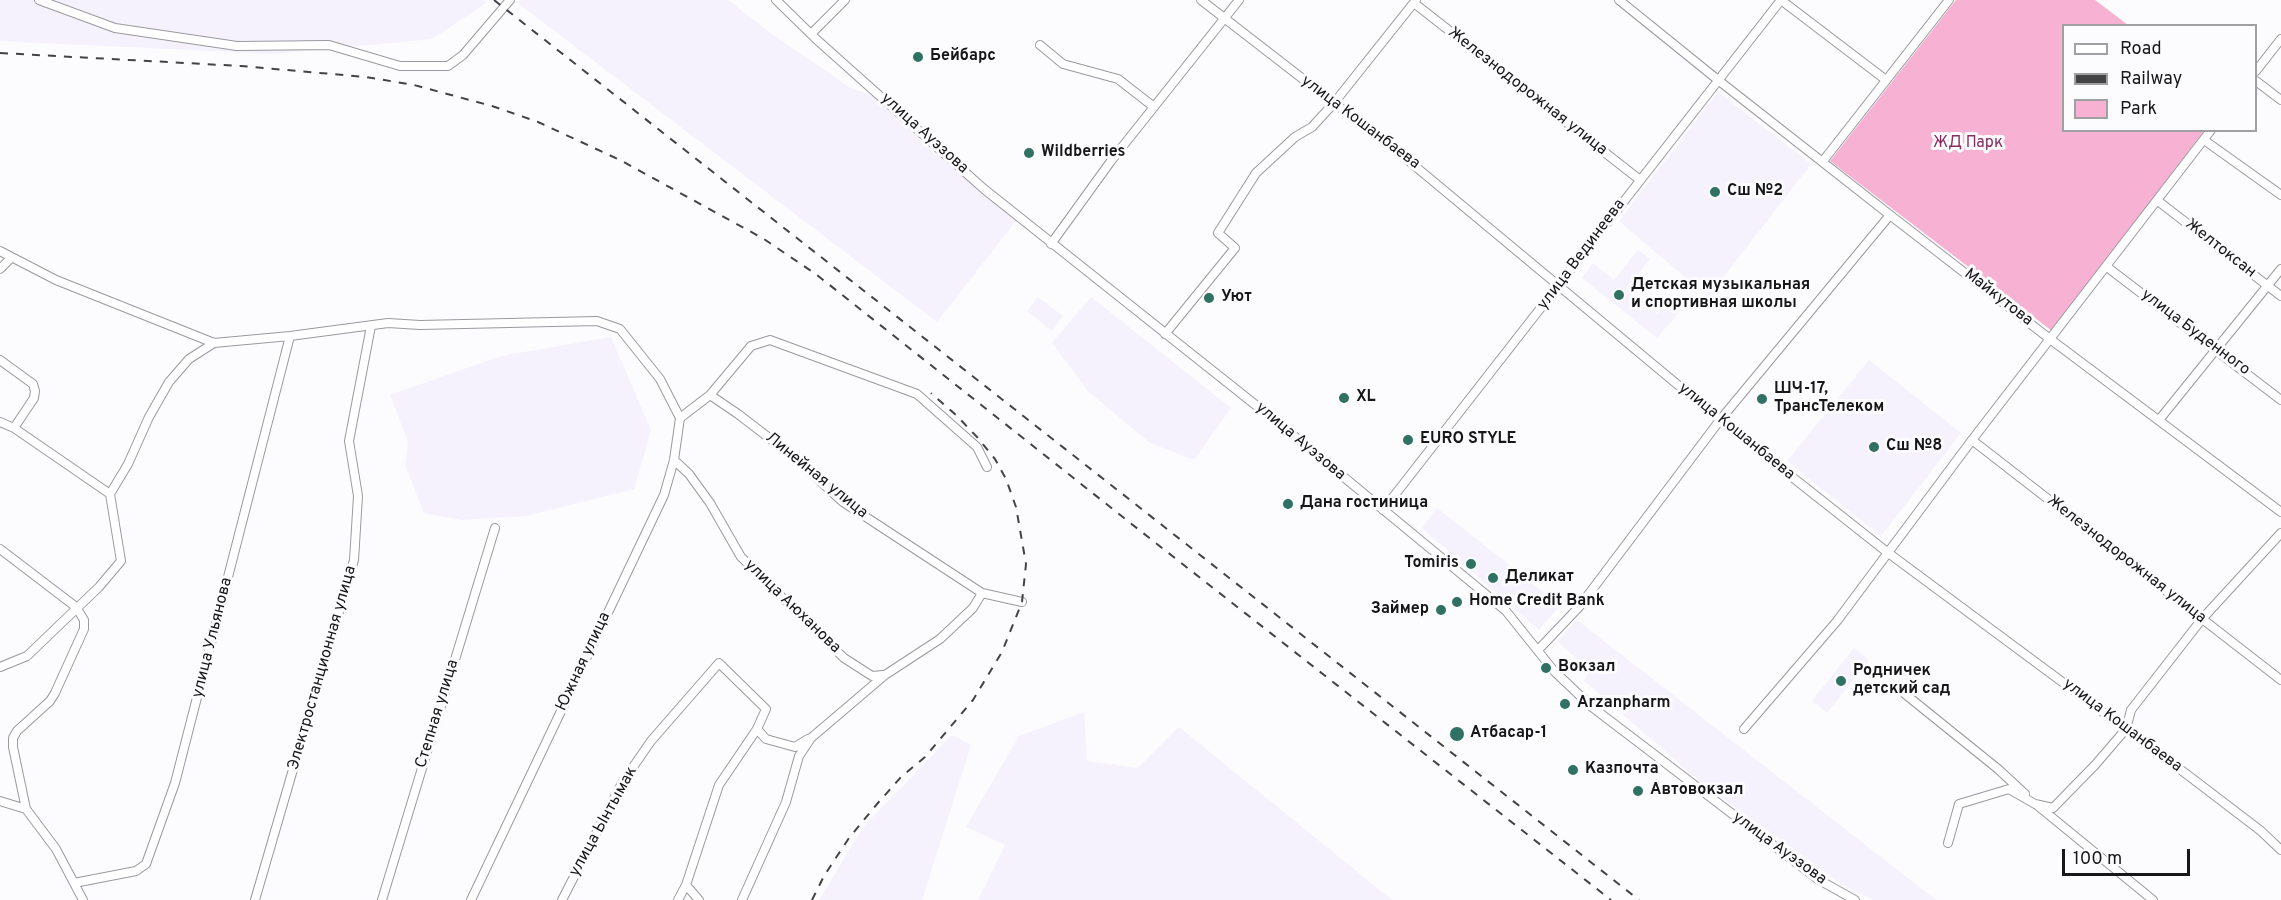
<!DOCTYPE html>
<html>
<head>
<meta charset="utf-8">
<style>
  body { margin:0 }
  #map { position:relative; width:2281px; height:900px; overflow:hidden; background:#fcfbfe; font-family:Overpass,sans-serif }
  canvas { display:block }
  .legend { position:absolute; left:2062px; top:24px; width:195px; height:108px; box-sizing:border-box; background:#fcfbfe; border:2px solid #a0a0a2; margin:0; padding:8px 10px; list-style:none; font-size:18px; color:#171719 }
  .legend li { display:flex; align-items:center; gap:12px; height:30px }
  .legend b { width:30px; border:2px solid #a0a0a2 }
  .scale { position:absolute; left:2062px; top:849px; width:128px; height:27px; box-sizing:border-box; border:3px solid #171719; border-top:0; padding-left:8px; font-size:18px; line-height:21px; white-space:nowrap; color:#171719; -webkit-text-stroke:4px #fcfbfe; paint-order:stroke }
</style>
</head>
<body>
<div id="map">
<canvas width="2281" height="900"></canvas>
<ul class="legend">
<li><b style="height:8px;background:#fff"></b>Road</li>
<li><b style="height:8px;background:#434345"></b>Railway</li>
<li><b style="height:16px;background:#f7b2d3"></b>Park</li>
</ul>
<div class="scale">100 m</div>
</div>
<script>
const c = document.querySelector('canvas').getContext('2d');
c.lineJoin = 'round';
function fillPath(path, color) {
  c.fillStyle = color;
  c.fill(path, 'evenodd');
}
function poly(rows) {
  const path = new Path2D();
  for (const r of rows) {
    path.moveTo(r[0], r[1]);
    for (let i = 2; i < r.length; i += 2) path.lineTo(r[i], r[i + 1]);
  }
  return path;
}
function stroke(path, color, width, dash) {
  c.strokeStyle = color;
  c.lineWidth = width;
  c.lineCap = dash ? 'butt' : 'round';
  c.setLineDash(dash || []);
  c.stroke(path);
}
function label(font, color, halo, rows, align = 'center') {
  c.font = font + ' Overpass,sans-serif';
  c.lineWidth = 6;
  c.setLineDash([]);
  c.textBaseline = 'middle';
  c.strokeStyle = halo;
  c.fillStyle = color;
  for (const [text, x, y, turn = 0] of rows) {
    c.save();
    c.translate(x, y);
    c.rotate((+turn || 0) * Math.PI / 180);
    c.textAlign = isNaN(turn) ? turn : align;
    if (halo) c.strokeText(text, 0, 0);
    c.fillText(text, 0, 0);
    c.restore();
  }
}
const built = poly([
  [0,0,483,0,486,3,432,39,275,54,0,41],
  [520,0,728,0,769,32,852,89,869,94,934,153,1019,217,937,322,519,4],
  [1718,92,1811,164,1708,297,1619,221],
  [1638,250,1650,259,1626,289,1657,314,1667,302,1679,312,1657,338,1582,278,1593,263,1614,280],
  [1038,297,1063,316,1052,331,1027,311],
  [1091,297,1231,408,1194,460,1150,443,1088,391,1052,343],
  [611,337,651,430,634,489,526,516,462,520,424,513,405,465,408,442,390,395,501,356],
  [1869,360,1961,433,1881,536,1787,461],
  [1437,508,1560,605,1539,630,1422,528],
  [1577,620,1936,900,1873,900,1842,884,1703,784,1584,681,1589,670,1557,641],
  [1854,648,1869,660,1827,713,1812,701],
  [1084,712,1087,761,1138,768,1179,727,1392,900,978,900,1005,845,966,827,1019,736],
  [952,735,971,745,922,900,819,900,864,826]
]);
const green = poly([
  [1956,0,2095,0,2128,25,2064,26,2064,130,2204,131,2052,331,1830,161]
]);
const street = poly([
  [39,0,115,28,237,46,329,45,400,66,448,66,463,55,510,0],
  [776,0,816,39,984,189,1282,426,1506,611,1554,671,1592,707,1819,880,1855,900],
  [1201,0,1334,103,1380,137,1720,420,1887,552,2189,776,2261,831,2281,850],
  [1619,0,1718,80,1890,215,2050,339,2281,512],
  [1781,0,1886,80],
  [1414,3,1640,180],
  [811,34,845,0],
  [1040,45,1063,64,1118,79,1154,107],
  [2256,71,2281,39],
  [2256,81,2281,100],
  [2204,140,2281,195],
  [1823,161,1949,0],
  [2158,201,2281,296],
  [1051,244,1111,161,1239,0],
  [0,251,56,280,214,343,290,336,388,323,420,325,597,321,620,329,660,379,680,418],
  [2107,267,2281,400],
  [0,269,11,258],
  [1165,334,1235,248,1218,233,1256,173,1295,137,1312,127,1334,103,1416,0],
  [0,360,33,384,35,391,34,398,14,428,110,494],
  [710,395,751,346,770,340,917,394,977,447,987,467],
  [680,418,710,395,738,414,794,457,843,502,982,593,1022,602],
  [2159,420,2281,269],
  [0,422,14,428],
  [1972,440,2281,680],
  [674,460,689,474,710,503,741,557,844,658,872,676,883,675],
  [1383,510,1781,0],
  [0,549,76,607,84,620,84,629,55,693,50,701,17,731,13,738,13,747,26,809],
  [1538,650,1579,607,1720,420,1890,215],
  [0,667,27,656,99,587,121,561,110,494,128,464,149,417,169,382,189,359,214,343],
  [1905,694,1998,769,2025,794],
  [757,729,766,739,795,747,808,739],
  [1744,729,1837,621,1972,440,2211,130],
  [0,801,26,809,56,849,83,900],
  [2038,806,2153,900],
  [1948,843,1959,804,2009,789,2035,804,2053,808,2095,765,2126,729,2131,710,2202,619,2281,533],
  [74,883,136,871,146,864,175,783,290,336],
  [686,885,699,900],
  [255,900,354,560,358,496,349,441,371,326],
  [382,900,495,528],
  [471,900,664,495,674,460,680,418],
  [562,900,622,783,651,741,719,663,766,709,757,729,719,785,686,885,678,900],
  [742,900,786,802,799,756,811,738,885,675,940,639,973,608,982,593]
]);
const rail = poly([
  [494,0,1639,900],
  [0,53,241,66,366,77,414,85,492,106,538,122,620,160,764,239,817,275,1143,533,1611,900],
  [812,900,824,876,849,838,877,804,901,777,925,757,973,700,1002,652,1022,602,1026,564,1016,507,1006,479,995,459,977,437,957,416,931,393]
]);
const markers = [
  [918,57,6,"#2f7162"],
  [1029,153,6,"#2f7162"],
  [1715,192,6,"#2f7162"],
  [1619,295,6,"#2f7162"],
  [1209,298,6,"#2f7162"],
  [1344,398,6,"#2f7162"],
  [1762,399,6,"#2f7162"],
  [1408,440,6,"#2f7162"],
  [1874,447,6,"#2f7162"],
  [1288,504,6,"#2f7162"],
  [1471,564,6,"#2f7162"],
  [1493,578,6,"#2f7162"],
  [1457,602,6,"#2f7162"],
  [1441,610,6,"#2f7162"],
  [1546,668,6,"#2f7162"],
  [1841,681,6,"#2f7162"],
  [1565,704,6,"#2f7162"],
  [1457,734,8,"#2f7162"],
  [1573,770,6,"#2f7162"],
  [1638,791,6,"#2f7162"]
];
const poiNames = [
  ["Бейбарс",930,57],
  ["Wildberries",1041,153],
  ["Сш №2",1727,192],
  ["Детская музыкальная",1631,286],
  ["и спортивная школы",1631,304],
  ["Уют",1221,298],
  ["ШЧ-17,",1774,390],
  ["ТрансТелеком",1774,408],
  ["XL",1356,398],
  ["EURO STYLE",1420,440],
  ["Сш №8",1886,447],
  ["Дана гостиница",1300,504],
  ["Tomiris",1459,564,"right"],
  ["Деликат",1505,578],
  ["Home Credit Bank",1469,602],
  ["Займер",1429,610,"right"],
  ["Вокзал",1558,668],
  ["Родничек",1853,672],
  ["детский сад",1853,690],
  ["Arzanpharm",1577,704],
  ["Атбасар-1",1470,734],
  ["Казпочта",1585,770],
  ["Автовокзал",1650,791]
];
const streetNames = [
  ["Железнодорожная улица",1527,92,38],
  ["улица Кошанбаева",1360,123,37],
  ["улица Ауэзова",924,134,42],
  ["Желтоксан",2220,249,38],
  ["улица Вединеева",1582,255,-53],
  ["Майкутова",1998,298,38],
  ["улица Буденного",2195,333,37],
  ["улица Кошанбаева",1736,432,39],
  ["улица Ауэзова",1300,442,40],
  ["Линейная улица",816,476,39],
  ["Железнодорожная улица",2126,560,38],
  ["улица Аюханова",792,607,44],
  ["улица Ульянова",213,638,-76],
  ["Южная улица",584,662,-65],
  ["Электростанционная улица",323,668,-74],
  ["Степная улица",438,714,-73],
  ["улица Кошанбаева",2122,726,37],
  ["улица Ынтымак",604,822,-61],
  ["улица Ауэзова",1779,849,36]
];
const parkNames = [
  ["ЖД Парк",1968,144]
];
fillPath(built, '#f5f2fe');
fillPath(green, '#f7b2d3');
stroke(street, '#9a999e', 10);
stroke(street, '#fff', 8);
stroke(rail, '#434345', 2, [8, 8]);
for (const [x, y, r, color] of markers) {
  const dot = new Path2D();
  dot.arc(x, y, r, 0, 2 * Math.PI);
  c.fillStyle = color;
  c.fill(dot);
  stroke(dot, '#fcfbfe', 2);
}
label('bold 16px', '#171719', '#fcfbfe', poiNames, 'left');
label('16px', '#171719', '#fcfbfe', streetNames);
label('16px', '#852e5f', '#fcfbfe', parkNames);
</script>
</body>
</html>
